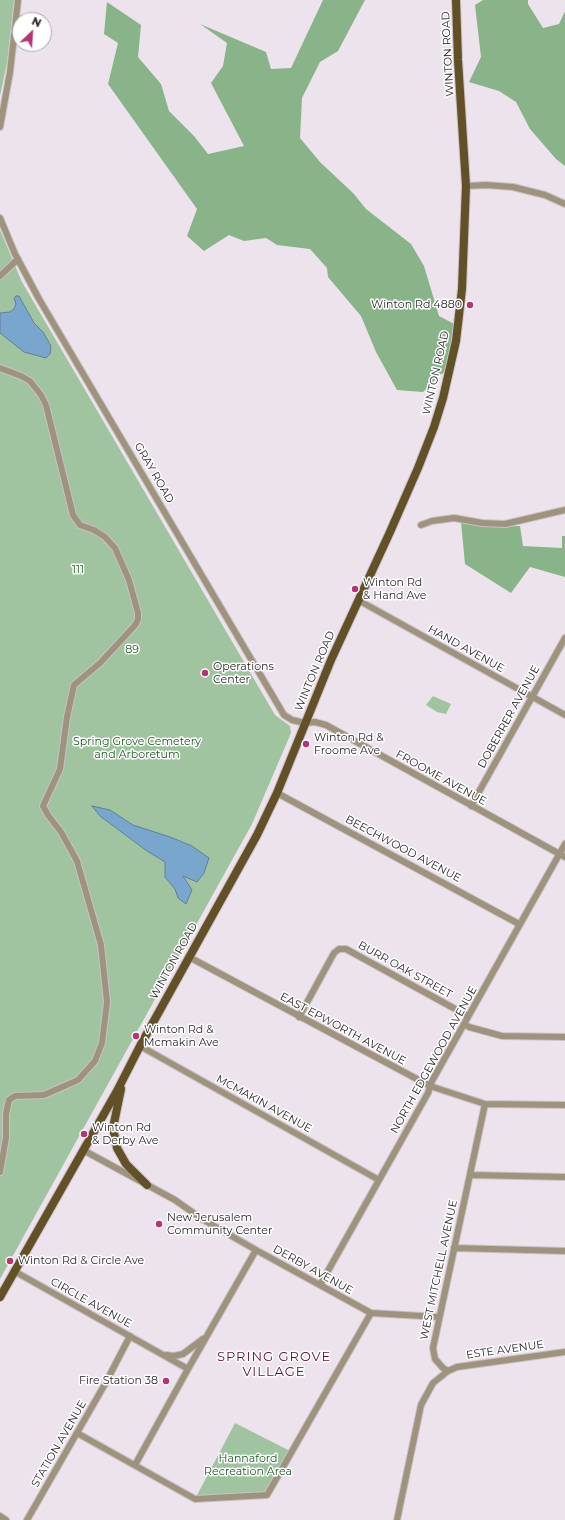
<!DOCTYPE html>
<html>
<head>
<meta charset="utf-8">
<style>
  body { margin:0 }
  #map { position:relative; width:565px; height:1520px; overflow:hidden; background:#ede3ec; font-family:Montserrat,sans-serif }
  canvas { display:block }
  .north { position:absolute; left:12px; top:12px; width:40px; height:40px; box-sizing:border-box; background:#fff; border:1px solid #aaa9aa; border-radius:50%; rotate:25deg; font-size:11px; font-weight:700; line-height:16px; text-align:center; color:#2b272a }
  .north::after { content:''; display:block; margin:auto; width:14px; height:18px; background:#b93273; clip-path:polygon(50% 0,100% 100%,50% 72%,0 100%) }
</style>
</head>
<body>
<div id="map">
<canvas width="565" height="1520"></canvas>
<div class="north">N</div>
</div>
<script>
const c = document.querySelector('canvas').getContext('2d');
c.lineJoin = 'round';
function fillPath(path, color) {
  c.fillStyle = color;
  c.fill(path, 'evenodd');
}
function poly(rows) {
  const path = new Path2D();
  for (const r of rows) {
    path.moveTo(r[0], r[1]);
    for (let i = 2; i < r.length; i += 2) path.lineTo(r[i], r[i + 1]);
  }
  return path;
}
function stroke(path, color, width, dash) {
  c.strokeStyle = color;
  c.lineWidth = width;
  c.lineCap = dash ? 'butt' : 'round';
  c.setLineDash(dash || []);
  c.stroke(path);
}
function label(font, color, halo, rows, align = 'center') {
  c.font = font + ' Montserrat,sans-serif';
  c.lineWidth = 3;
  c.setLineDash([]);
  c.textBaseline = 'middle';
  c.strokeStyle = halo;
  c.fillStyle = color;
  for (const [text, x, y, turn = 0] of rows) {
    c.save();
    c.translate(x, y);
    c.rotate((+turn || 0) * Math.PI / 180);
    c.textAlign = isNaN(turn) ? turn : align;
    if (halo) c.strokeText(text, 0, 0);
    c.fillText(text, 0, 0);
    c.restore();
  }
}
const green = poly([
  [0,0,14,0,7,63,0,96],
  [0,230,22,282,275,715,290,726,291,733,252,824,0,1279],
  [433,696,451,704,446,714,437,712,426,705],
  [235,1423,292,1452,270,1492,195,1499]
]);
const forest = poly([
  [323,0,365,0,338,51,320,62,302,98,300,138,320,162,354,194,366,209,411,244,424,266,439,316,458,326,450,368,439,376,423,392,397,390,376,352,361,316,328,277,327,268,310,249,277,245,266,238,244,241,229,235,204,251,187,236,197,209,108,84,118,43,104,34,107,2,141,25,138,57,161,84,169,111,194,136,208,154,244,146,211,83,223,66,227,43,200,24,266,52,271,69,291,68],
  [483,0,528,0,528,4,543,28,559,24,565,11,565,166,556,159,530,129,516,102,499,91,469,82,481,57,475,5],
  [461,522,489,527,520,526,523,546,562,548,562,536,565,536,565,577,530,567,511,593,465,564]
]);
const water = poly([
  [16,296,19,296,34,323,43,332,51,346,50,354,46,358,24,352,0,333,0,313,10,312,14,309,16,304,14,298,16,296],
  [92,806,110,810,133,825,170,837,192,846,209,858,204,873,197,882,183,876,192,890,186,904,178,898,175,889,165,877,165,862,147,851,100,816,92,806]
]);
const minor = poly([
  [0,127,10,72,18,0],
  [466,186,486,185,513,187,545,195,565,204],
  [0,218,15,254,39,299,284,715,292,720,305,723,315,722,326,725,565,857],
  [0,276,18,259],
  [0,368,21,376,30,381,41,395,46,405,73,515,80,525,94,530,105,537,115,548,129,580,138,613,138,619,136,624,126,635,100,663,74,685,67,717,60,769,43,806,48,815,61,832,77,861,101,945,107,1002,102,1043,95,1061,78,1080,44,1095,15,1096,9,1100,6,1114,6,1138,0,1172],
  [421,525,432,521,454,518,482,523,505,524,565,510],
  [358,600,565,715],
  [277,793,519,924],
  [471,806,565,638],
  [189,957,430,1086,485,1104,565,1105],
  [299,1017,334,953,339,949,346,949,468,1016],
  [464,1024,469,1027,502,1036,565,1037],
  [140,1046,379,1180],
  [83,1150,175,1200,202,1219,256,1250,371,1313,439,1317],
  [470,1175,565,1177],
  [454,1248,565,1251],
  [14,1271,188,1369],
  [320,1285,428,1093,432,1081,565,844],
  [166,1355,174,1356,183,1354,203,1339],
  [448,1371,443,1368,435,1359,433,1348,485,1104],
  [77,1433,195,1499,267,1495,371,1313],
  [135,1465,188,1369,256,1250],
  [0,1516,6,1520],
  [27,1520,105,1384,130,1336],
  [397,1520,421,1405,433,1383,448,1371,457,1367,565,1352]
]);
const major = poly([
  [121,1089,113,1128,117,1148,126,1164,147,1185],
  [0,1297,117,1091,140,1046,257,835,277,793,331,660,390,532,418,468,434,427,443,398,456,341,462,289,466,186,458,60,456,0]
]);
const markers = [
  [470,305,4,"#b93273"],
  [355,589,4,"#b93273"],
  [205,673,4,"#b93273"],
  [306,744,4,"#b93273"],
  [136,1036,4,"#b93273"],
  [84,1134,4,"#b93273"],
  [159,1224,4,"#b93273"],
  [10,1261,4,"#b93273"],
  [166,1381,4,"#b93273"]
];
const streetNames = [
  ["WINTON ROAD",448,54,-93],
  ["WINTON ROAD",436,373,-77],
  ["GRAY ROAD",154,473,60],
  ["HAND AVENUE",466,649,29],
  ["WINTON ROAD",315,671,-67],
  ["DOBERRER AVENUE",509,717,-61],
  ["FROOME AVENUE",441,778,29],
  ["BEECHWOOD AVENUE",403,849,28],
  ["WINTON ROAD",174,961,-61],
  ["BURR OAK STREET",405,970,29],
  ["EAST EPWORTH AVENUE",343,1029,28],
  ["NORTH EDGEWOOD AVENUE",434,1060,-61],
  ["MCMAKIN AVENUE",264,1104,29],
  ["DERBY AVENUE",313,1270,29],
  ["WEST MITCHELL AVENUE",439,1270,-78],
  ["CIRCLE AVENUE",91,1303,29],
  ["ESTE AVENUE",505,1350,-8],
  ["STATION AVENUE",59,1444,-60]
];
const poiNames = [
  ["Winton Rd 4880",462,305,"right"],
  ["Winton Rd",363,583],
  ["& Hand Ave",363,596],
  ["Operations",213,667],
  ["Center",213,680],
  ["Winton Rd &",314,738],
  ["Froome Ave",314,751],
  ["Winton Rd &",144,1030],
  ["Mcmakin Ave",144,1043],
  ["Winton Rd",92,1128],
  ["& Derby Ave",92,1141],
  ["New Jerusalem",167,1218],
  ["Community Center",167,1231],
  ["Winton Rd & Circle Ave",18,1261],
  ["Fire Station 38",158,1381,"right"]
];
const parkNames = [
  ["111",78,570],
  ["89",132,650],
  ["Spring Grove Cemetery",137,742],
  ["and Arboretum",137,755],
  ["Hannaford",248,1459],
  ["Recreation Area",248,1472]
];
const quarterNames = [
  ["SPRING GROVE",274,1357],
  ["VILLAGE",274,1372]
];
fillPath(green, '#9fc49f');
fillPath(forest, '#89b389');
fillPath(water, '#79a6cd');
stroke(water, '#62809c', 1);
stroke(minor, '#cac1c9', 8);
stroke(major, '#cac1c9', 10);
stroke(minor, '#9e947d', 6);
stroke(major, '#625026', 8);
for (const [x, y, r, color] of markers) {
  const dot = new Path2D();
  dot.arc(x, y, r, 0, 2 * Math.PI);
  c.fillStyle = color;
  c.fill(dot);
  stroke(dot, '#fff', 1.5);
}
label('11px', '#2b272a', '#fff', streetNames);
label('11px', '#2b272a', '#fff', poiNames, 'left');
label('11px', '#1a561f', '#fff', parkNames);
c.letterSpacing = '1px';
label('13px', '#551432', '#fff', quarterNames);
c.letterSpacing = '0px';
</script>
</body>
</html>
